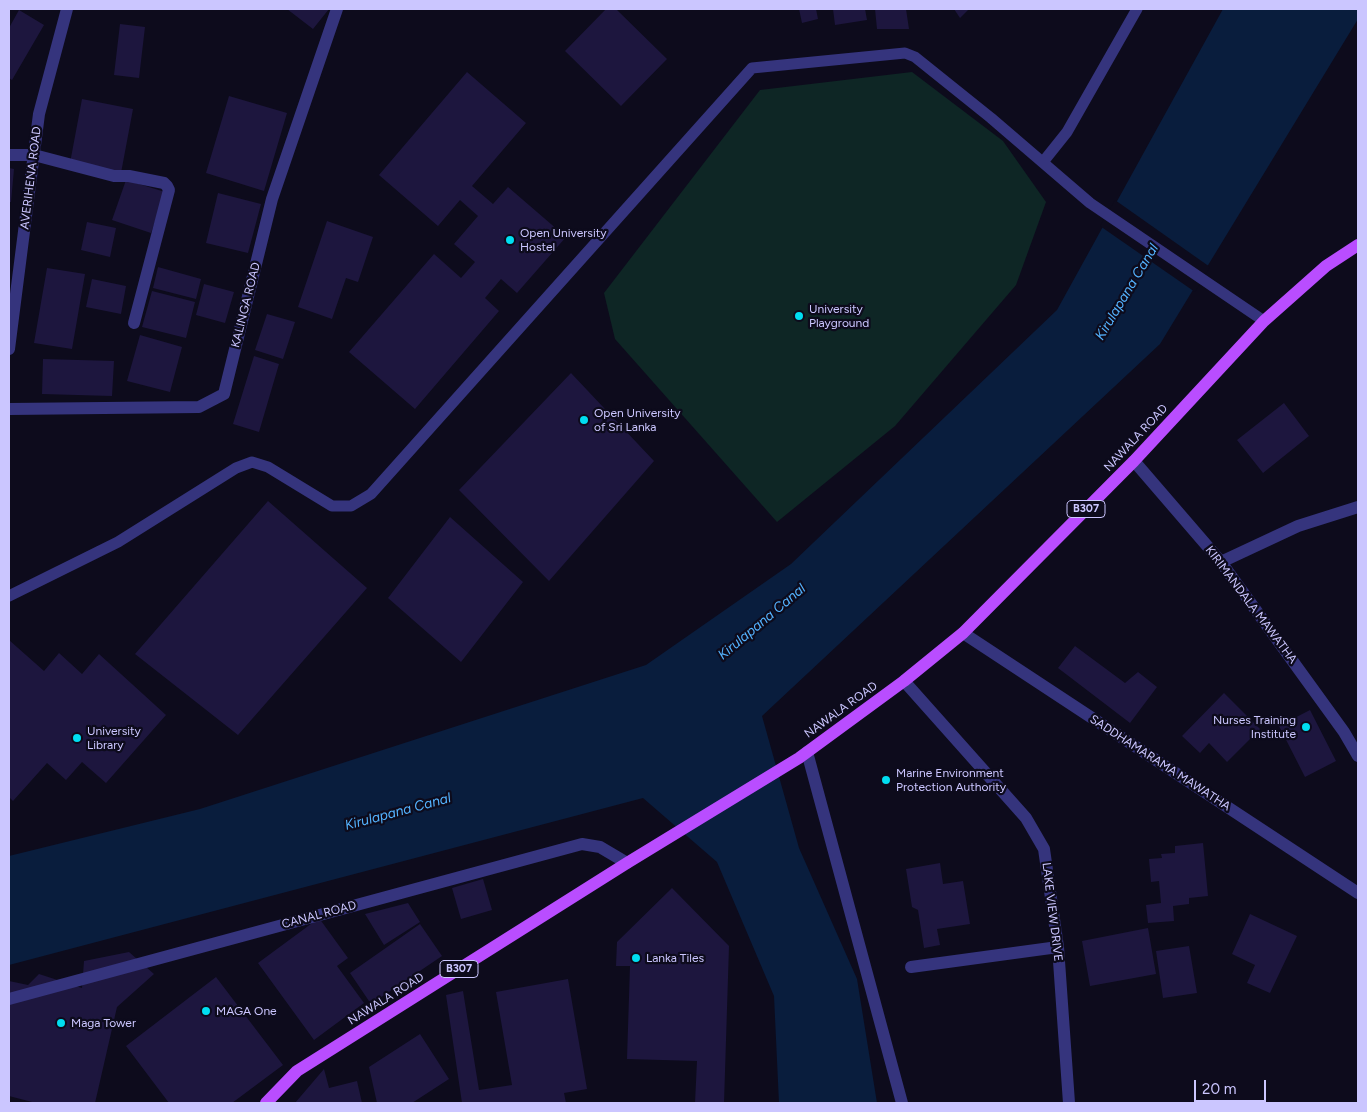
<!DOCTYPE html>
<html>
<head>
<meta charset="utf-8">
<style>
  body { margin:0 }
  #map { position:relative; width:1367px; height:1112px; overflow:hidden; background:#0d0b1c; font-family:Figtree,sans-serif }
  canvas { display:block }
  .frame { position:absolute; inset:0; border:10px solid #cbc6ff; pointer-events:none }
  .scale { position:absolute; left:1194px; top:1080px; width:72px; height:22px; box-sizing:border-box; border:2px solid #cbc6ff; border-top:0; padding-left:6px; font-size:15px; line-height:18px; white-space:nowrap; color:#cbc6ff; -webkit-text-stroke:4px #0d0b1c; paint-order:stroke }
</style>
</head>
<body>
<div id="map">
<canvas width="1367" height="1112"></canvas>
<div class="frame"></div>
<div class="scale">20 m</div>
</div>
<script>
const c = document.querySelector('canvas').getContext('2d');
c.lineJoin = 'round';
function fillPath(path, color) {
  c.fillStyle = color;
  c.fill(path, 'evenodd');
}
function poly(rows) {
  const path = new Path2D();
  for (const r of rows) {
    path.moveTo(r[0], r[1]);
    for (let i = 2; i < r.length; i += 2) path.lineTo(r[i], r[i + 1]);
  }
  return path;
}
function stroke(path, color, width, dash) {
  c.strokeStyle = color;
  c.lineWidth = width;
  c.lineCap = dash ? 'butt' : 'round';
  c.setLineDash(dash || []);
  c.stroke(path);
}
function label(font, color, halo, rows, align = 'center') {
  c.font = font + ' Figtree,sans-serif';
  c.lineWidth = 4.5;
  c.setLineDash([]);
  c.textBaseline = 'middle';
  c.strokeStyle = halo;
  c.fillStyle = color;
  for (const [text, x, y, turn = 0] of rows) {
    c.save();
    c.translate(x, y);
    c.rotate((+turn || 0) * Math.PI / 180);
    c.textAlign = isNaN(turn) ? turn : align;
    if (halo) c.strokeText(text, 0, 0);
    c.fillText(text, 0, 0);
    c.restore();
  }
}
const green = poly([
  [912,72,1003,141,1046,202,1016,285,895,426,777,522,615,339,604,293,760,90]
]);
const water = poly([
  [1223,9,1358,9,1358,19,1160,344,762,716,799,848,857,979,877,1103,779,1103,774,996,717,862,643,798,9,965,9,856,200,809,646,665,791,564,1057,310]
]);
const pier = poly([
  [1115,200,1210,267,1195,292,1100,226]
]);
const building = poly([
  [287,9,329,9,313,29],
  [606,9,616,9,667,59,621,106,565,51],
  [799,9,816,9,818,19,802,23],
  [833,9,865,9,867,20,835,25],
  [875,9,906,9,909,29,877,29],
  [954,9,969,9,960,18],
  [19,10,44,25,12,80,9,78,9,28],
  [120,24,145,27,139,78,114,75],
  [467,72,526,123,472,186,493,204,508,187,566,237,517,293,501,279,485,298,499,311,415,409,349,352,434,254,461,278,475,262,454,244,478,216,460,200,438,226,379,175],
  [229,96,287,113,264,191,206,173],
  [82,99,133,109,121,173,70,163],
  [9,168,14,169,11,202,9,202],
  [126,180,165,192,151,233,112,220],
  [218,193,261,204,248,253,206,243],
  [327,221,373,237,358,282,346,278,332,319,298,307],
  [87,222,116,228,110,257,81,250],
  [158,267,201,279,196,299,153,288],
  [47,268,85,274,72,349,34,343],
  [92,279,126,286,121,314,86,307],
  [204,284,234,292,225,323,196,315],
  [152,291,195,302,186,338,142,327],
  [267,314,295,322,283,359,255,350],
  [140,335,182,347,170,392,127,381],
  [254,356,279,364,259,432,233,424],
  [43,359,114,361,112,396,42,394],
  [571,373,654,461,549,581,459,490],
  [1284,403,1309,436,1263,473,1237,440],
  [268,501,367,588,238,735,135,654],
  [450,517,523,582,461,662,388,598],
  [9,640,44,671,59,653,82,674,99,654,166,715,106,783,82,762,66,780,47,763,13,801,9,797],
  [1075,646,1125,683,1138,672,1157,687,1130,723,1058,668],
  [1224,693,1260,729,1227,762,1209,743,1200,753,1182,736],
  [1310,710,1336,761,1305,777,1279,726],
  [1203,843,1208,896,1189,898,1189,904,1173,906,1174,921,1148,923,1146,905,1161,903,1159,881,1151,882,1149,859,1162,858,1161,854,1175,853,1175,846],
  [940,863,943,884,963,881,970,924,937,929,940,945,924,948,918,910,912,907,906,869],
  [483,879,492,910,461,919,452,888],
  [672,888,729,946,724,1103,695,1103,697,1061,627,1059,630,966,616,966,617,942],
  [408,903,420,922,384,945,365,914],
  [1250,914,1297,936,1270,993,1247,983,1255,965,1232,954],
  [319,918,348,958,337,966,364,1003,314,1040,258,963],
  [420,924,442,956,371,1004,350,973],
  [1148,928,1156,974,1090,986,1082,941],
  [1189,946,1197,993,1163,998,1156,951],
  [129,952,154,974,117,1007,95,1103,36,1103,9,1096,10,1040,9,1039,9,981,28,985,39,974,82,988,84,961],
  [216,977,283,1065,232,1103,169,1103,126,1046],
  [568,979,587,1089,564,1093,566,1103,462,1103,446,995,463,991,479,1090,512,1085,496,992],
  [420,1034,449,1079,412,1103,377,1103,369,1067],
  [324,1069,329,1088,357,1081,362,1103,295,1103]
]);
const service = poly([
  [1043,162,1067,132,1137,9],
  [9,596,118,542,236,468,252,462,268,467,332,506,351,506,371,494,752,68,905,53,915,57,991,118,1090,203,1264,321]
]);
const minor = poly([
  [9,155,34,155,114,176,129,176,164,183,167,186,169,190,134,323],
  [9,349,39,114,67,9],
  [9,409,199,407,224,394,272,199,337,9],
  [1134,461,1221,562,1344,732,1358,756],
  [1221,562,1298,526,1358,507],
  [963,633,1358,893],
  [904,681,1026,818,1044,849,1058,947,1069,1103],
  [807,752,902,1103],
  [911,967,1058,947],
  [9,999,582,844,600,847,627,863]
]);
const primary = poly([
  [266,1103,297,1071,627,863,799,758,904,681,963,633,1134,461,1264,321,1326,266,1358,245]
]);
const markers = [
  [510,240,5,"#00def1"],
  [799,316,5,"#00def1"],
  [584,420,5,"#00def1"],
  [1306,727,5,"#00def1"],
  [77,738,5,"#00def1"],
  [886,780,5,"#00def1"],
  [636,958,5,"#00def1"],
  [206,1011,5,"#00def1"],
  [61,1023,5,"#00def1"]
];
const shields = [
  [1086,509,38],
  [459,969,38]
];
const shieldNames = [
  ["B307",1086,509],
  ["B307",459,969]
];
const streetNames = [
  ["AVERIHENA ROAD",31,178,-83],
  ["KALINGA ROAD",246,305,-76],
  ["NAWALA ROAD",1136,438,-47],
  ["KIRIMANDALA MAWATHA",1251,605,53],
  ["NAWALA ROAD",841,710,-36],
  ["SADDHAMARAMA MAWATHA",1160,763,33],
  ["LAKE VIEW DRIVE",1052,912,83],
  ["CANAL ROAD",319,915,-15],
  ["NAWALA ROAD",386,999,-32]
];
const poiNames = [
  ["Open University",520,233],
  ["Hostel",520,247],
  ["University",809,309],
  ["Playground",809,323],
  ["Open University",594,413],
  ["of Sri Lanka",594,427],
  ["Nurses Training",1296,720,"right"],
  ["Institute",1296,734,"right"],
  ["University",87,731],
  ["Library",87,745],
  ["Marine Environment",896,773],
  ["Protection Authority",896,787],
  ["Lanka Tiles",646,958],
  ["MAGA One",216,1011],
  ["Maga Tower",71,1023]
];
const waterNames = [
  ["Kirulapana Canal",1127,292,-59],
  ["Kirulapana Canal",762,622,-40],
  ["Kirulapana Canal",398,812,-15]
];
fillPath(green, '#0e2625');
fillPath(water, '#091d3d');
fillPath(pier, '#0d0b1c');
fillPath(building, '#1d163e');
stroke(service, '#35347d', 11);
stroke(minor, '#35347d', 12);
stroke(primary, '#b94dff', 12);
for (const [x, y, r, color] of markers) {
  const dot = new Path2D();
  dot.arc(x, y, r, 0, 2 * Math.PI);
  c.fillStyle = color;
  c.fill(dot);
  stroke(dot, '#0d0b1c', 2);
}
for (const [x, y, w] of shields) {
  const box = new Path2D();
  box.roundRect(x - w / 2, y - 8.5, w, 17, 4);
  c.fillStyle = '#0d0b1c';
  c.fill(box);
  stroke(box, '#cbc6ff', 1);
}
label('bold 11px', '#cbc6ff', null, shieldNames);
label('12px', '#cbc6ff', '#0d0b1c', streetNames);
label('12px', '#cbc6ff', '#0d0b1c', poiNames, 'left');
label('italic 14px', '#54b3ff', '#0d0b1c', waterNames);
</script>
</body>
</html>
